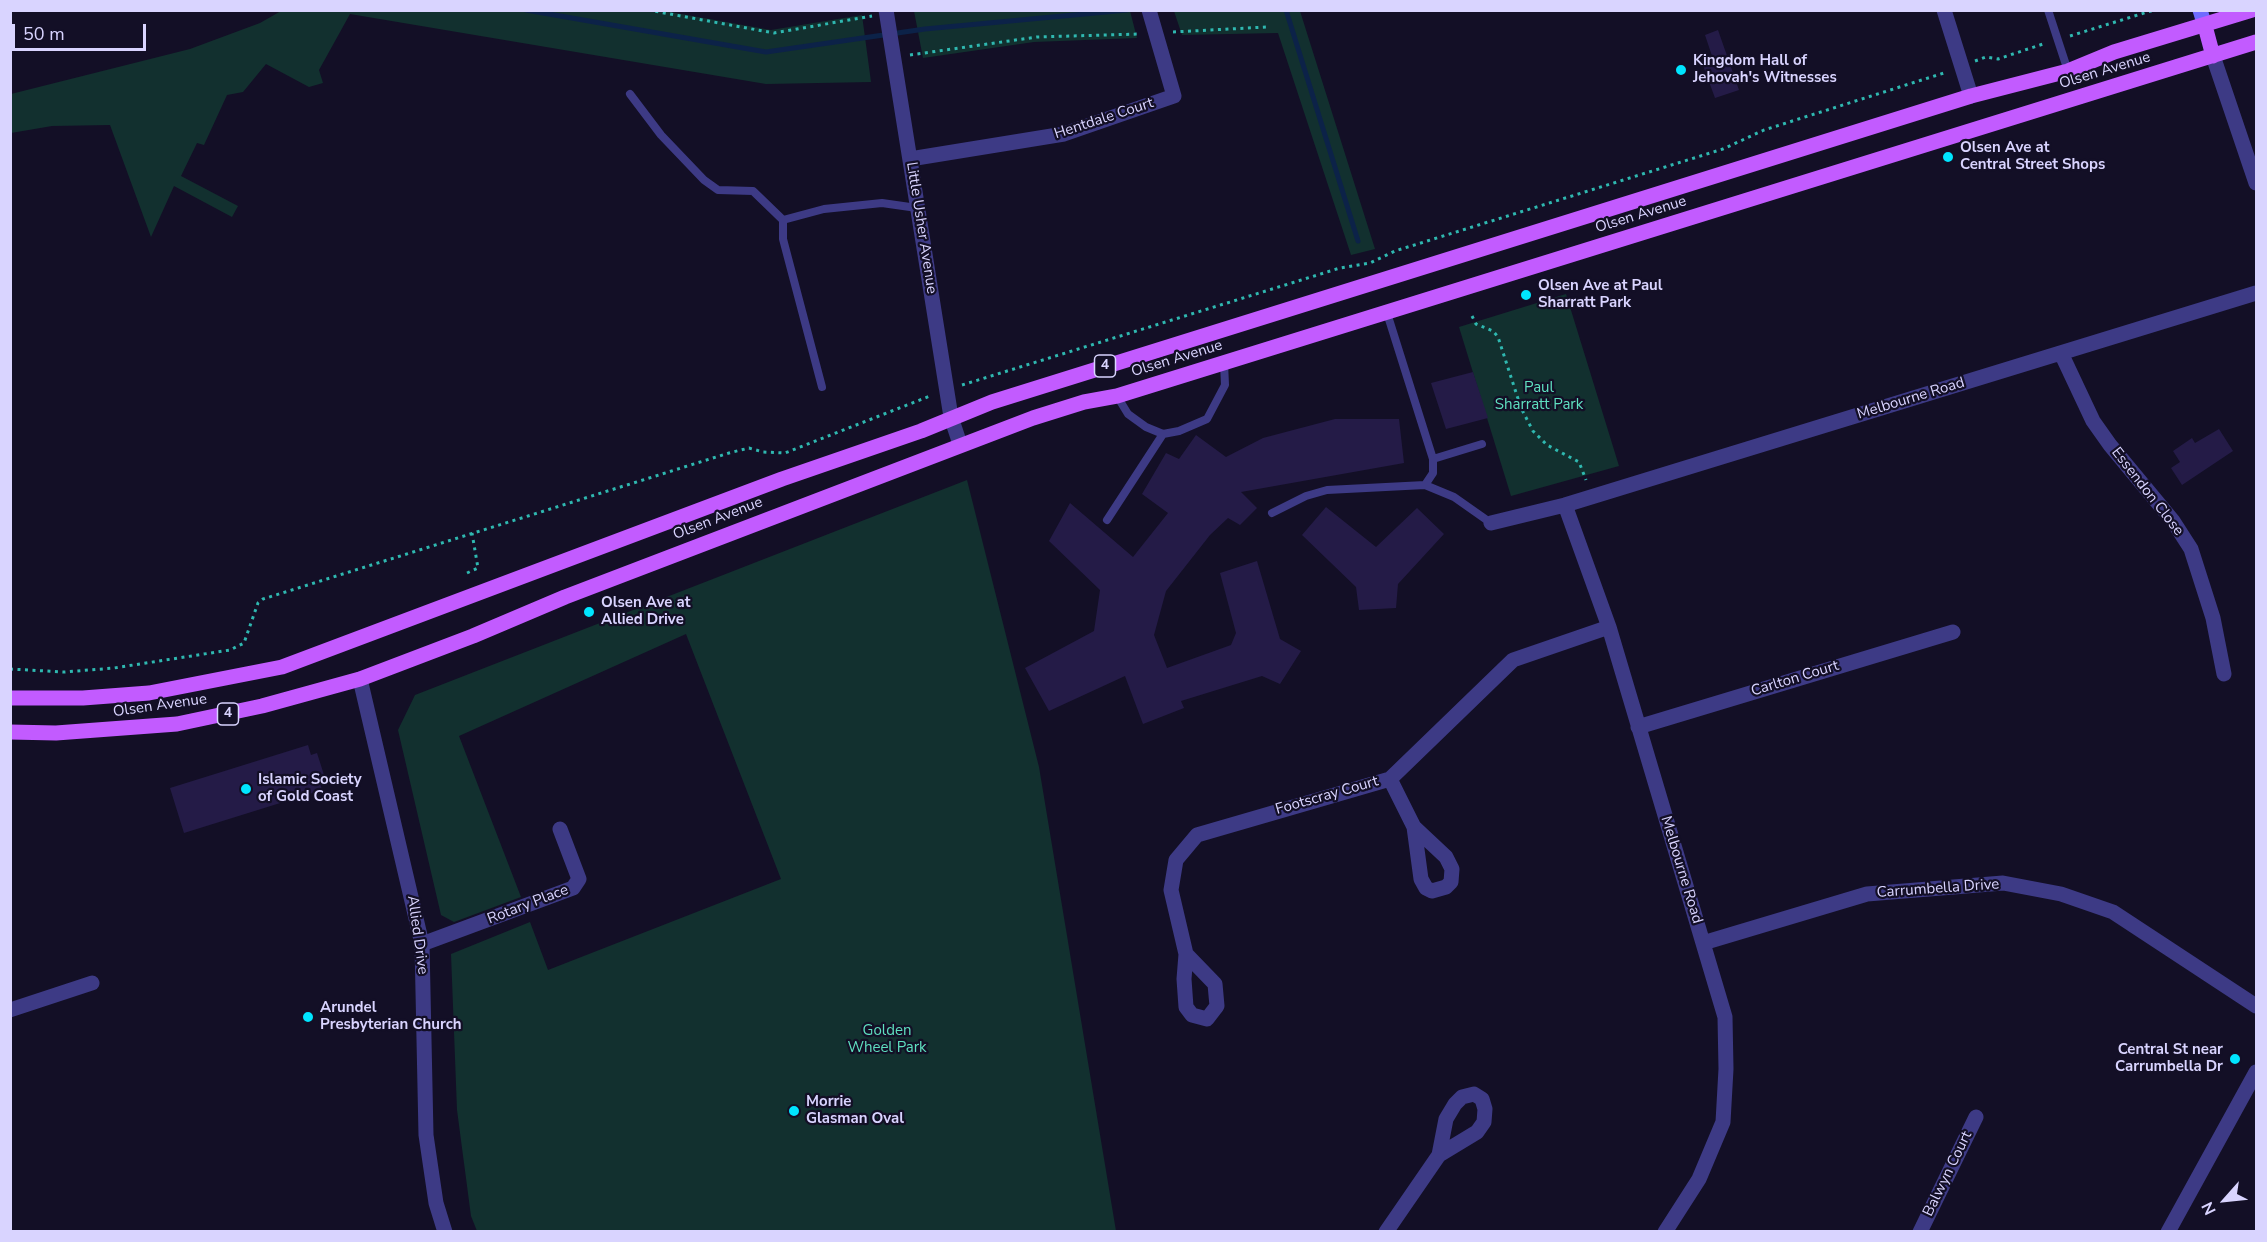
<!DOCTYPE html>
<html>
<head>
<meta charset="utf-8">
<style>
  body { margin:0 }
  #map { position:relative; width:2267px; height:1242px; overflow:hidden; background:#130f26; font-family:"Nunito Sans",sans-serif }
  canvas { display:block }
  .frame { position:absolute; inset:0; border:12px solid #d9d4ff; pointer-events:none }
  .north { position:absolute; left:2195px; top:1170px; width:60px; height:60px; -webkit-text-stroke:4px #130f26; paint-order:stroke; rotate:243deg; font-size:16px; font-weight:700; line-height:24px; text-align:center; color:#d9d4ff }
  .north::after { content:''; display:block; margin:auto; width:21px; height:27px; background:#d9d4ff; clip-path:polygon(50% 0,100% 100%,50% 72%,0 100%) }
  .scale { position:absolute; left:12px; top:24px; width:134px; height:27px; box-sizing:border-box; border:3px solid #d9d4ff; border-top:0; padding-left:8px; font-size:18px; line-height:21px; white-space:nowrap; color:#d9d4ff; -webkit-text-stroke:4px #130f26; paint-order:stroke }
</style>
</head>
<body>
<div id="map">
<canvas width="2267" height="1242"></canvas>
<div class="frame"></div>
<div class="north">N</div>
<div class="scale">50 m</div>
</div>
<script>
const c = document.querySelector('canvas').getContext('2d');
c.lineJoin = 'round';
function fillPath(path, color) {
  c.fillStyle = color;
  c.fill(path, 'evenodd');
}
function poly(rows) {
  const path = new Path2D();
  for (const r of rows) {
    path.moveTo(r[0], r[1]);
    for (let i = 2; i < r.length; i += 2) path.lineTo(r[i], r[i + 1]);
  }
  return path;
}
function stroke(path, color, width, dash) {
  c.strokeStyle = color;
  c.lineWidth = width;
  c.lineCap = dash ? 'butt' : 'round';
  c.setLineDash(dash || []);
  c.stroke(path);
}
function label(font, color, halo, rows, align = 'center') {
  c.font = font + ' "Nunito Sans",sans-serif';
  c.lineWidth = 4.5;
  c.setLineDash([]);
  c.textBaseline = 'middle';
  c.strokeStyle = halo;
  c.fillStyle = color;
  for (const [text, x, y, turn = 0] of rows) {
    c.save();
    c.translate(x, y);
    c.rotate((+turn || 0) * Math.PI / 180);
    c.textAlign = isNaN(turn) ? turn : align;
    if (halo) c.strokeText(text, 0, 0);
    c.fillText(text, 0, 0);
    c.restore();
  }
}
const green = poly([
  [659,10,771,30,862,15,871,82,766,84,350,14,319,70,323,83,309,87,266,64,243,92,227,95,204,145,197,143,181,176,238,206,232,217,174,186,151,237,110,125,52,126,11,133,11,94,190,49,260,23,281,11],
  [914,11,1130,11,1137,38,1034,42,923,58],
  [1174,11,1300,11,1375,249,1351,255,1278,33,1182,35],
  [1566,294,1619,466,1511,496,1459,327],
  [967,480,1039,767,1116,1231,477,1231,471,1216,457,1110,451,954,530,922,548,970,781,879,686,634,459,736,521,897,454,922,441,915,398,730,415,695]
]);
const stream = poly([
  [526,10,766,52,925,29,1127,10],
  [1286,10,1358,241]
]);
const building = poly([
  [1718,30,1739,90,1715,98,1701,60,1712,56,1705,35],
  [1473,372,1488,418,1446,429,1431,383],
  [1335,419,1399,419,1404,463,1241,492,1257,508,1240,525,1228,518,1210,535,1166,591,1154,635,1167,668,1231,645,1236,633,1220,573,1257,561,1280,639,1301,651,1280,684,1262,676,1181,701,1184,708,1143,724,1125,676,1049,711,1025,668,1094,631,1100,590,1049,541,1070,503,1133,557,1168,513,1142,494,1166,453,1179,459,1196,435,1226,457,1263,438],
  [2219,429,2233,451,2182,485,2171,468,2180,462,2173,451,2192,438,2195,443],
  [1326,507,1376,547,1417,508,1444,534,1398,584,1396,608,1359,610,1356,587,1302,535],
  [308,745,311,755,317,753,325,778,319,780,322,790,184,833,170,788]
]);
const path = poly([
  [648,10,774,33,872,16],
  [1173,32,1267,27],
  [2070,36,2154,10],
  [910,55,1037,37,1139,34],
  [1975,61,1986,57,1998,59,2046,43],
  [1472,316,1476,324,1493,331,1498,337,1521,408,1533,431,1547,445,1579,462,1586,480],
  [962,385,1340,268,1370,263,1395,251,1723,149,1764,130,1947,72],
  [467,573,478,568,472,533],
  [10,669,64,672,114,668,230,650,244,643,258,603,263,599,729,453,749,448,763,452,785,453,930,396]
]);
const service = poly([
  [2048,10,2068,71],
  [630,94,661,135,704,180,718,190,753,191,783,220],
  [1387,313,1433,459,1482,444],
  [822,387,783,239,783,220,824,209,882,203,917,208],
  [1163,434,1179,431,1207,419,1225,385,1224,363],
  [1425,485,1454,497,1491,523],
  [1272,513,1306,496,1327,490,1425,485,1433,473,1433,459],
  [1107,520,1163,434,1146,427,1128,414,1117,396]
]);
const minor = poly([
  [886,10,951,417,960,444],
  [1944,10,1971,96],
  [910,159,1064,134,1174,96,1149,10],
  [2061,353,2093,421,2110,445,2173,521,2191,549,2213,618,2224,674],
  [1565,505,1609,627,1725,1017,1726,1069,1723,1122,1699,1179,1665,1232],
  [1491,523,1565,505,2256,293],
  [1638,727,1953,632],
  [1390,779,1414,827,1421,879,1426,888,1432,891,1446,887,1451,882,1452,869,1446,857,1414,827],
  [1703,943,1867,894,2003,883,2061,894,2113,912,2256,1006],
  [422,944,573,888,579,879,560,829],
  [1186,954,1215,984,1217,1006,1207,1019,1192,1015,1186,1007,1184,979,1186,954,1171,890,1176,860,1197,835,1390,779,1513,660,1609,627],
  [10,1010,92,983],
  [1386,1232,1439,1155,1446,1119,1455,1104,1462,1097,1474,1094,1482,1099,1485,1109,1484,1122,1477,1132,1439,1155],
  [1920,1232,1976,1117]
]);
const tertiary = poly([
  [2213,56,2256,183],
  [360,679,422,944,426,1135,436,1203,445,1232],
  [2168,1232,2256,1072]
]);
const secondary = poly([
  [2200,10,2205,26]
]);
const primary = poly([
  [2205,26,2213,56],
  [10,698,83,698,149,693,282,667,782,479,921,431,992,402,1971,96,2068,71,2114,52,2252,10],
  [10,732,56,733,177,724,262,706,360,679,473,636,565,597,1033,418,1084,402,1117,396,2256,42]
]);
const markers = [
  [1681,70,6,"#00e5ff"],
  [1948,157,6,"#00e5ff"],
  [1526,295,6,"#00e5ff"],
  [589,612,6,"#00e5ff"],
  [246,789,6,"#00e5ff"],
  [308,1017,6,"#00e5ff"],
  [2235,1059,6,"#00e5ff"],
  [794,1111,6,"#00e5ff"]
];
const shields = [
  [1105,366,21],
  [228,714,21]
];
const shieldNames = [
  ["4",1105,366],
  ["4",228,714]
];
const poiNames = [
  ["Kingdom Hall of",1693,61],
  ["Jehovah's Witnesses",1693,78],
  ["Olsen Ave at",1960,148],
  ["Central Street Shops",1960,165],
  ["Olsen Ave at Paul",1538,286],
  ["Sharratt Park",1538,303],
  ["Olsen Ave at",601,603],
  ["Allied Drive",601,620],
  ["Islamic Society",258,780],
  ["of Gold Coast",258,797],
  ["Arundel",320,1008],
  ["Presbyterian Church",320,1025],
  ["Central St near",2223,1050,"right"],
  ["Carrumbella Dr",2223,1067,"right"],
  ["Morrie",806,1102],
  ["Glasman Oval",806,1119]
];
const streetNames = [
  ["Olsen Avenue",2105,71,-17],
  ["Hentdale Court",1104,119,-18],
  ["Olsen Avenue",1641,215,-17],
  ["Little Usher Avenue",921,228,81],
  ["Olsen Avenue",1177,359,-17],
  ["Melbourne Road",1911,399,-17],
  ["Essendon Close",2147,492,52],
  ["Olsen Avenue",718,519,-21],
  ["Carlton Court",1795,679,-17],
  ["Olsen Avenue",160,706,-8],
  ["Footscray Court",1327,796,-16],
  ["Melbourne Road",1681,870,73],
  ["Carrumbella Drive",1938,889,-4],
  ["Rotary Place",528,905,-21],
  ["Allied Drive",417,935,82],
  ["Balwyn Court",1948,1174,-64]
];
const parkNames = [
  ["Paul",1539,388],
  ["Sharratt Park",1539,405],
  ["Golden",887,1031],
  ["Wheel Park",887,1048]
];
fillPath(green, '#12302f');
stroke(stream, '#0c2248', 5);
fillPath(building, '#241b47');
stroke(path, '#2fb8b0', 3, [3, 4.5]);
stroke(service, '#3d3a85', 8);
stroke(minor, '#3d3a85', 15);
stroke(tertiary, '#3d3a85', 15);
stroke(secondary, '#6f6bff', 15);
stroke(primary, '#c25bff', 15);
for (const [x, y, r, color] of markers) {
  const dot = new Path2D();
  dot.arc(x, y, r, 0, 2 * Math.PI);
  c.fillStyle = color;
  c.fill(dot);
  stroke(dot, '#130f26', 2);
}
for (const [x, y, w] of shields) {
  const box = new Path2D();
  box.roundRect(x - w / 2, y - 11, w, 22, 4.5);
  c.fillStyle = '#130f26';
  c.fill(box);
  stroke(box, '#d9d4ff', 1.5);
}
label('bold 14px', '#d9d4ff', null, shieldNames);
label('bold 15px', '#d9d4ff', '#130f26', poiNames, 'left');
label('15px', '#d9d4ff', '#130f26', streetNames);
label('15px', '#5fe0c0', '#130f26', parkNames);
</script>
</body>
</html>
